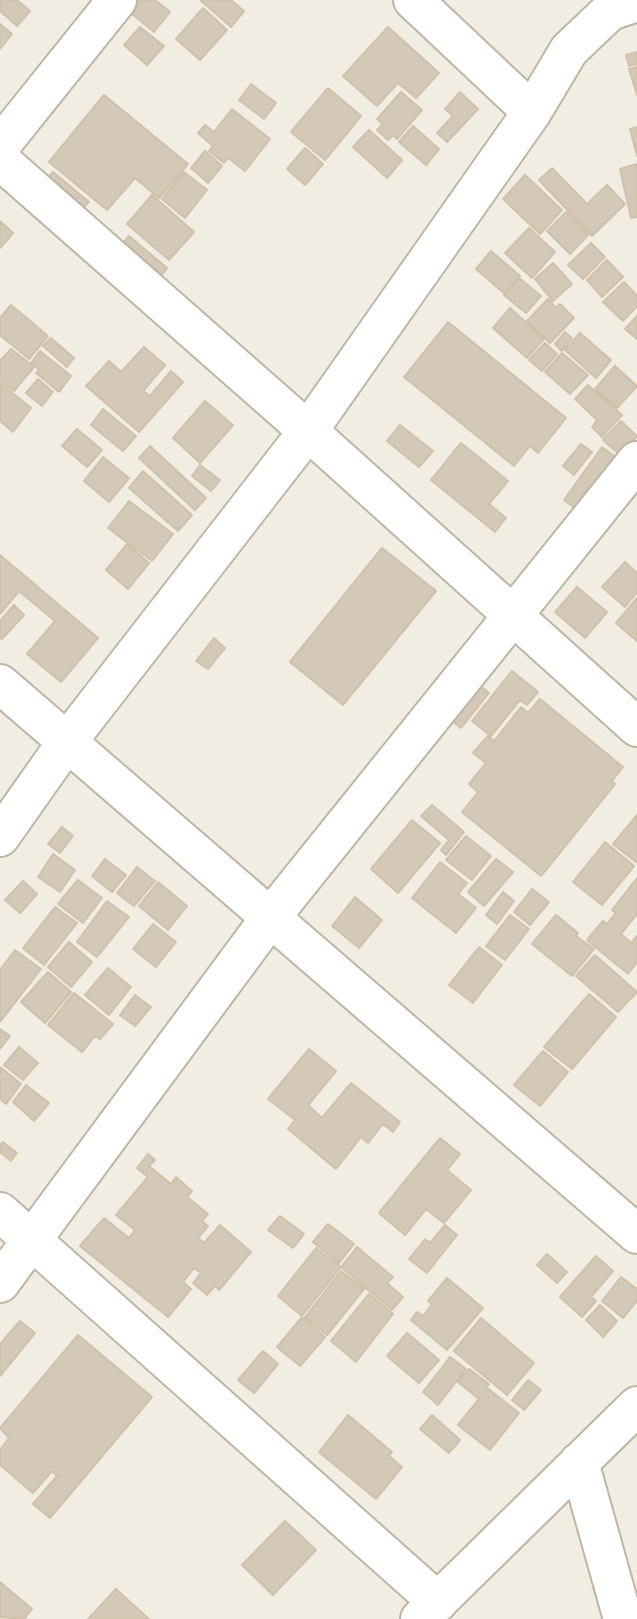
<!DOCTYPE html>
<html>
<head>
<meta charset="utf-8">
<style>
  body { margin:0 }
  canvas { display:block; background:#f2ede2 }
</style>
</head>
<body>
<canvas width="637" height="1619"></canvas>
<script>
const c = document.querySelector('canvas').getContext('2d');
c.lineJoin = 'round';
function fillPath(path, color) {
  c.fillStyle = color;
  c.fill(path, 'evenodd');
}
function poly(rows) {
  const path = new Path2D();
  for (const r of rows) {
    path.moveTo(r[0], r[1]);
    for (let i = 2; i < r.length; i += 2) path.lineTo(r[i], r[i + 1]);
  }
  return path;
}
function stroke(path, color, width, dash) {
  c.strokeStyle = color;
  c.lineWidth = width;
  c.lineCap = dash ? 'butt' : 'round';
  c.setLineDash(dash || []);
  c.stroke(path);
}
const building = poly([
  [0,0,17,0,30,11,17,26,0,11,0,0],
  [134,0,155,0,170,12,154,32,126,9,134,0],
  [200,0,231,0,244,11,231,27,200,0],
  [203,8,227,30,200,60,176,39,203,8],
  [0,24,12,34,0,49,0,24],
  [140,27,164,46,147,65,124,45,140,27],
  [388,27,439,73,416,98,398,83,377,106,343,76,388,27],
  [637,52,637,64,629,66,626,55,637,52],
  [637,67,637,95,629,69,637,67],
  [251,84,276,103,264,119,239,100,251,84],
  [328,88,361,116,325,160,291,132,328,88],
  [401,92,422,110,397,139,393,135,388,140,377,130,383,124,377,119,401,92],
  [460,92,478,109,447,142,437,133,453,116,445,109,460,92],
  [104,95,188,164,159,198,135,178,107,210,49,162,104,95],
  [232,109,270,139,245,171,228,158,224,163,209,151,213,146,198,133,205,125,214,132,232,109],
  [413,126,439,149,426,165,399,142,413,126],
  [637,127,637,156,630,129,637,127],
  [369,130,402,160,387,178,353,147,369,130],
  [305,148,323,164,305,185,287,169,305,148],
  [205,151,222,166,208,183,191,168,205,151],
  [637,164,637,217,631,218,620,169,637,164],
  [552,168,587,204,607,185,625,204,592,236,539,180,552,168],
  [53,172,89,202,73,219,38,190,53,172],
  [184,172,207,190,185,218,162,199,184,172],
  [525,175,562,210,540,234,503,199,525,175],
  [152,195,194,232,169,260,127,224,152,195],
  [566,212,588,235,570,254,547,231,566,212],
  [0,221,13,233,0,248,0,221],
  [529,228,555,252,532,278,505,253,529,228],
  [129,236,167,268,152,286,113,255,129,236],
  [591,243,605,257,583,279,568,265,591,243],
  [491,251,520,276,505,294,476,269,491,251],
  [607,260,623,277,602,297,587,280,607,260],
  [553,263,572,284,553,301,535,279,553,263],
  [519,278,541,296,526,313,504,295,519,278],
  [624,282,637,296,637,306,623,321,603,302,624,282],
  [548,299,556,308,560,304,574,318,550,343,527,321,548,299],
  [11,305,48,336,29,359,0,335,0,318,11,305],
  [510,308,544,339,527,358,493,328,510,308],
  [637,316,637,339,625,329,637,316],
  [448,322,566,418,538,453,530,446,514,466,404,377,448,322],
  [565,332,572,338,562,351,555,344,565,332],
  [580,333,611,360,596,378,565,350,580,333],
  [51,338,74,358,67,367,43,346,51,338],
  [545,343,557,354,542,371,529,360,545,343],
  [144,347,165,365,143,391,150,396,171,371,183,382,139,432,86,386,109,361,121,372,144,347],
  [11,349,34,367,14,391,0,380,0,361,11,349],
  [40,351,71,376,59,392,36,373,39,369,31,363,40,351],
  [562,353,588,375,570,394,545,372,562,353],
  [615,366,637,386,617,408,595,389,615,366],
  [38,379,53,392,42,406,26,393,38,379],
  [0,383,31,408,13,432,0,421,0,383],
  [588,385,622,415,602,437,592,427,597,420,575,399,588,385],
  [205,401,233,425,200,463,173,438,205,401],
  [103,409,136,436,123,451,91,425,103,409],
  [621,421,637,436,620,455,603,440,621,421],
  [400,425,433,451,419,467,387,441,400,425],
  [77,429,102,450,87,467,62,446,77,429],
  [461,443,508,481,489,504,506,518,495,532,431,480,461,443],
  [581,444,592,452,574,475,563,466,581,444],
  [150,446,206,498,195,510,139,458,150,446],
  [602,447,618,459,580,512,564,500,602,447],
  [103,457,129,478,109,502,84,481,103,457],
  [200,465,220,480,211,491,192,476,200,465],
  [143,471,192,515,178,531,129,488,143,471],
  [129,501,173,534,152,561,108,528,129,501],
  [127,544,149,563,128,589,106,570,127,544],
  [382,548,436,591,343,705,290,662,382,548],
  [0,555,98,638,61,682,27,654,55,621,19,591,0,614,0,555],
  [625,562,637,573,637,592,625,607,602,587,625,562],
  [577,587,607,612,585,638,555,612,577,587],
  [637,598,637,641,616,623,637,598],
  [14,605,24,615,2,639,0,637,0,621,14,605],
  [214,638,225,648,208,669,196,661,214,638],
  [512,671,538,692,527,705,520,700,491,736,472,721,512,671],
  [475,681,489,693,461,728,446,716,475,681],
  [540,699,623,767,612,781,615,784,541,876,462,812,478,792,469,784,486,763,473,753,488,736,494,741,521,707,528,713,540,699],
  [432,805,464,832,446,855,441,850,449,840,421,816,432,805],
  [637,815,637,860,636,862,613,844,637,815],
  [412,820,440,843,398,893,371,869,412,820],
  [62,827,73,836,60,853,48,844,62,827],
  [466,836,491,856,472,880,446,860,466,836],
  [605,842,634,866,602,905,573,882,605,842],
  [53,854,75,870,60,892,38,877,53,854],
  [105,859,126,875,112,892,92,876,105,859],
  [496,859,513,872,484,906,468,892,496,859],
  [440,862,467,883,458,894,476,908,456,933,412,898,440,862],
  [137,867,155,881,134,906,117,893,137,867],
  [637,878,637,914,621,934,631,943,637,936,637,962,628,974,587,940,603,921,607,924,616,913,612,910,637,878],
  [78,880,102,898,83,923,58,904,78,880],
  [23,881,37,894,20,913,5,900,23,881],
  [158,882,187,906,168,930,139,906,158,882],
  [532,889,549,902,530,925,514,912,532,889],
  [503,892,514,901,497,924,486,915,503,892],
  [355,897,382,920,359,948,332,926,355,897],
  [107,901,129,917,97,957,77,942,107,901],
  [55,907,77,923,44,965,23,948,55,907],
  [510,915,529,929,505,960,486,946,510,915],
  [556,915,578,933,576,936,594,949,572,976,532,944,556,915],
  [153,924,176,942,156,967,133,949,153,924],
  [69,942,92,962,71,987,48,967,69,942],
  [479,947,502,965,473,1003,449,985,479,947],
  [15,950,41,969,0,1022,0,970,15,950],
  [595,955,637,992,618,1012,576,976,595,955],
  [108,968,131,987,109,1015,85,995,108,968],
  [48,972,71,992,45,1023,21,1002,48,972],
  [74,993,113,1024,100,1039,95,1036,82,1052,48,1025,74,993],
  [589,994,616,1017,572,1069,544,1047,589,994],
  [135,995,151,1007,135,1026,120,1015,135,995],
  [0,1029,10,1036,0,1049,0,1029],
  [19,1047,38,1063,23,1080,4,1065,19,1047],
  [309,1049,336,1071,308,1105,322,1118,351,1083,400,1122,393,1132,383,1124,368,1143,361,1137,336,1169,288,1129,295,1120,268,1099,309,1049],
  [543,1051,568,1072,540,1106,514,1085,543,1051],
  [0,1067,21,1084,6,1104,0,1099,0,1067],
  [26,1085,49,1103,34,1121,13,1102,26,1085],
  [440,1138,460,1154,447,1170,471,1190,444,1223,426,1209,405,1235,379,1213,440,1138],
  [3,1142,17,1153,11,1161,0,1152,0,1145,3,1142],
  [148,1154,155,1160,149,1166,171,1184,176,1177,192,1191,187,1197,208,1214,202,1221,208,1226,198,1238,204,1243,220,1225,251,1252,219,1290,215,1286,207,1295,193,1283,201,1273,194,1268,183,1282,191,1289,168,1317,80,1246,104,1218,129,1238,135,1230,116,1215,148,1177,137,1168,148,1154],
  [280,1216,304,1234,293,1248,268,1230,280,1216],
  [328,1224,354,1244,339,1263,313,1242,328,1224],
  [445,1225,457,1235,427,1273,409,1259,425,1239,430,1243,445,1225],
  [357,1247,393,1277,387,1283,403,1297,392,1310,341,1267,357,1247],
  [316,1248,341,1267,302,1316,278,1296,316,1248],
  [547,1254,567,1272,557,1283,537,1265,547,1254],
  [596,1256,613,1271,591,1297,596,1301,582,1317,560,1297,596,1256],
  [341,1271,364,1289,327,1335,305,1317,341,1271],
  [621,1277,637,1289,637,1301,623,1318,602,1301,621,1277],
  [447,1278,483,1308,447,1350,411,1320,417,1312,423,1316,432,1304,428,1301,447,1278],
  [369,1294,393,1314,356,1362,331,1341,369,1294],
  [600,1305,617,1321,603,1337,586,1320,600,1305],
  [302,1317,325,1337,300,1366,277,1347,302,1317],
  [481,1318,534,1363,507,1395,454,1351,481,1318],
  [20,1321,35,1333,0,1376,0,1344,20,1321],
  [407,1333,439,1360,419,1383,387,1356,407,1333],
  [78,1335,152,1397,50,1518,33,1504,57,1476,52,1471,33,1493,0,1465,0,1450,9,1438,0,1428,78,1335],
  [263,1351,278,1364,254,1393,238,1380,263,1351],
  [450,1357,466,1369,438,1405,423,1392,450,1357],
  [469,1369,489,1384,486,1387,519,1413,490,1450,458,1425,479,1399,458,1382,469,1369],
  [528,1380,541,1390,524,1410,512,1400,528,1380],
  [348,1415,392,1452,389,1456,402,1467,376,1499,319,1452,348,1415],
  [432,1415,460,1440,449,1453,420,1429,432,1415],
  [285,1521,316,1550,273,1595,242,1565,285,1521],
  [0,1582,32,1609,24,1619,0,1617,0,1582],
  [116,1589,149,1619,88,1619,116,1589]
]);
const street = poly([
  [413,0,532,112],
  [0,146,117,0],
  [0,160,308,431,637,727],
  [0,684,637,1234],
  [0,837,67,742,308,431,532,112,569,50,610,11,637,2],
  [0,1212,438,1602],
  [0,1283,270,918,637,461],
  [579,1462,623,1619],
  [420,1619,637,1406]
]);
fillPath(building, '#d4c9b7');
stroke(building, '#cfc1aa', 2);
stroke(street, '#beb5a4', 42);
stroke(street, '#fff', 38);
</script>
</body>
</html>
